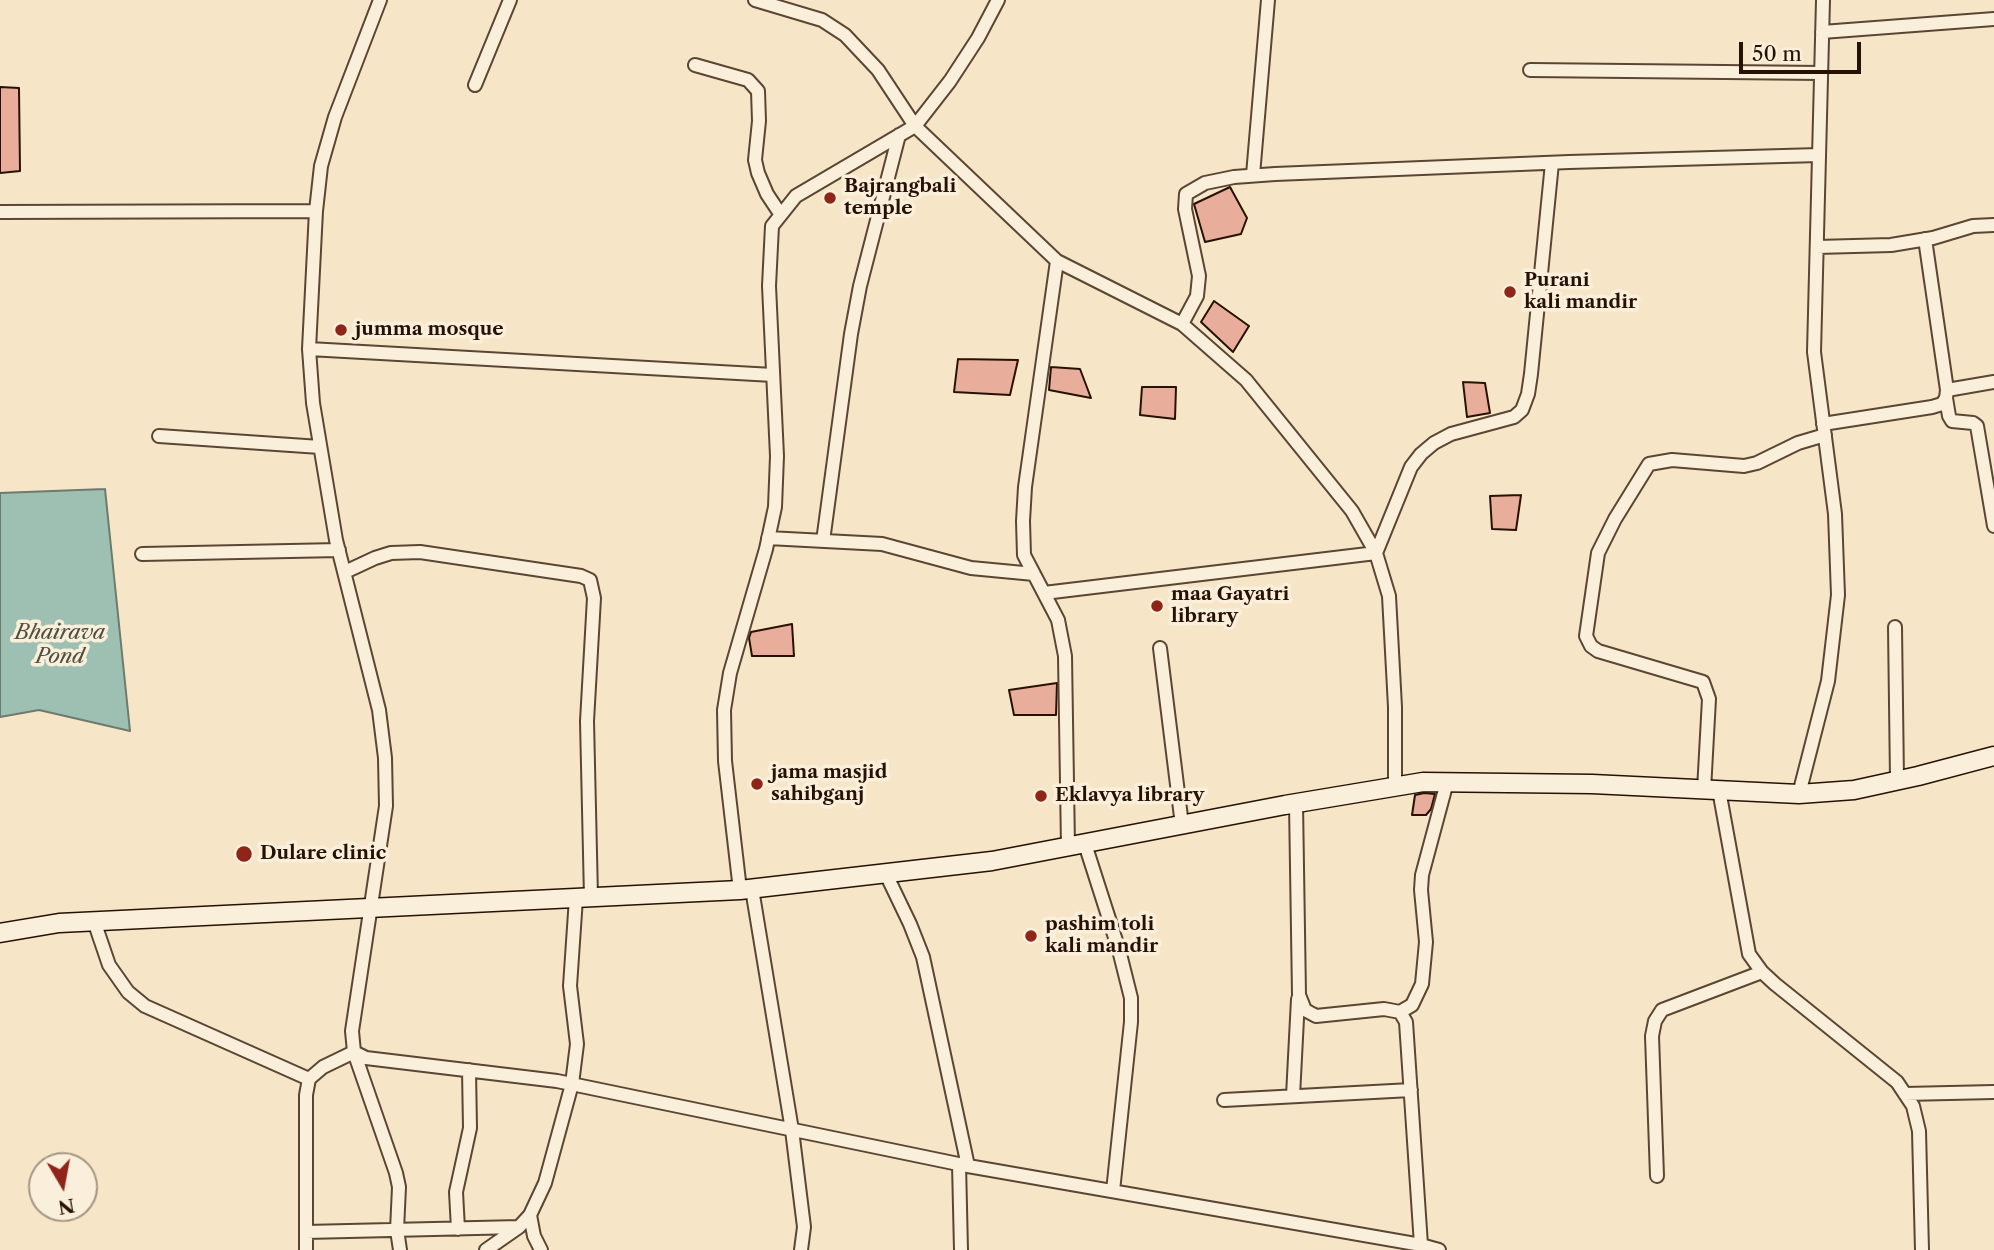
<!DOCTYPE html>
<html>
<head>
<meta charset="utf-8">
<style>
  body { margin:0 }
  #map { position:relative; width:1994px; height:1250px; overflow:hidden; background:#f6e6c7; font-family:"Libre Caslon Text",serif }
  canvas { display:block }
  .north { position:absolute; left:28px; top:1152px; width:70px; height:70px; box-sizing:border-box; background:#f9efdb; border:2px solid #a59684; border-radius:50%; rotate:170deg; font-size:19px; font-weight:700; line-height:28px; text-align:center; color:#261102 }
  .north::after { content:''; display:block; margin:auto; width:24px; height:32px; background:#8f2418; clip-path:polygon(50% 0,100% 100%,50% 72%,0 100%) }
  .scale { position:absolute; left:1739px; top:42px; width:122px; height:32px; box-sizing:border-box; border:4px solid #261102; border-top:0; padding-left:9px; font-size:21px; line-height:24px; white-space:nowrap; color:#261102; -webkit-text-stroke:5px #f9efdb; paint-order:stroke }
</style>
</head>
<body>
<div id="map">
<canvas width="1994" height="1250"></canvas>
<div class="north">N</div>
<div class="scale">50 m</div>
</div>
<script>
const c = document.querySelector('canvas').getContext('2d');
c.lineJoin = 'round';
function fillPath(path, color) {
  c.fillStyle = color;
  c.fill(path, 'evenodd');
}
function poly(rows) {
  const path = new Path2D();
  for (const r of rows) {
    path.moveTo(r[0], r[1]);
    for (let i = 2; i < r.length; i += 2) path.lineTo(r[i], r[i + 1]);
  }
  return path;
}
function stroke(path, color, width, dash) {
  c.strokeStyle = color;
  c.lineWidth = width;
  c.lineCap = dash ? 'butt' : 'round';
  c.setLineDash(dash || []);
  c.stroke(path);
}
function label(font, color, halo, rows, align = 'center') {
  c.font = font + ' "Libre Caslon Text",serif';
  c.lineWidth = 7;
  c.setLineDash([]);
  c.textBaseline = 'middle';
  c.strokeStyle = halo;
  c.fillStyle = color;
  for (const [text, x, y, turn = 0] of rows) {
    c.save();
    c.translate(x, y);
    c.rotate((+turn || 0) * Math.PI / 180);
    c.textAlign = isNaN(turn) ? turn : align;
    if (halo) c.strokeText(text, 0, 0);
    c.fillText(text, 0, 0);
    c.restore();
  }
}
const water = poly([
  [105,489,130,731,39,710,0,717,0,493,105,489]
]);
const building = poly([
  [0,87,19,88,20,171,0,173,0,87],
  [1230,187,1247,218,1241,234,1205,242,1194,204,1230,187],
  [1214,301,1249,326,1233,352,1201,322,1214,301],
  [958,359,1018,360,1010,395,954,392,958,359],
  [1051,367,1080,369,1091,398,1049,390,1051,367],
  [1463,382,1485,383,1490,413,1467,417,1463,382],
  [1142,387,1176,387,1175,419,1140,415,1142,387],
  [1521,495,1516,530,1492,529,1490,496,1521,495],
  [792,624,794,656,752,656,749,638,751,632,792,624],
  [1057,683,1056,715,1014,715,1009,690,1057,683],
  [1424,793,1435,794,1431,809,1426,815,1412,815,1415,795,1424,793]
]);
const street = poly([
  [380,0,335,117,321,166,316,211,309,349,313,403,336,540,379,710,385,758,386,806,352,1031,354,1052,366,1058,557,1081,968,1166,1421,1245,1439,1250],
  [755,0,822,20,845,35,878,70,915,126,1057,261,1182,324,1246,380,1352,511,1376,553,1389,596,1395,707,1395,786],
  [1822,32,1994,19],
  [695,65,748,80,758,91,759,121,755,160,758,173,767,194,781,215],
  [1530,70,1821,73],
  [475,85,510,0],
  [1253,175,1268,0],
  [0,212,316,211],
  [1817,247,1891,245,1933,238,1973,226,1994,225],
  [1057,261,1025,487,1023,521,1024,555,1058,620,1065,656,1068,847],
  [1182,324,1197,296,1199,276,1185,209,1186,194,1205,183,1234,177,1275,174,1569,162,1819,155],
  [309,349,773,375],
  [1947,390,1994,382],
  [1946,398,1949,416,1952,421,1973,423,1977,426,1994,526],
  [1823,424,1932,407,1942,404,1946,398,1947,390,1925,239],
  [159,436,320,447],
  [768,538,882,544,971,568,1034,574],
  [823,541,851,334,860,286,899,135],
  [142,554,339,550],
  [345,572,375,558,391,553,420,552,581,576,590,580,594,598,587,721,591,897],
  [1044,593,1376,553,1411,467,1421,454,1434,443,1451,434,1514,417,1522,410,1528,394,1531,374,1552,163],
  [1895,627,1897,780],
  [1160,648,1182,825],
  [1704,790,1709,699,1703,682,1598,651,1591,646,1586,636,1598,553,1615,519,1649,464,1672,460,1744,466,1757,463,1798,443,1825,435],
  [1719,790,1749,954,1762,972,1775,984,1897,1082,1913,1106,1919,1131,1922,1250],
  [1799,794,1828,681,1838,595,1835,514,1814,352,1823,0],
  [1296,803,1299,995,1305,1010,1316,1016,1384,1009,1400,1012,1406,1022,1421,1245],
  [1085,844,1119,950,1131,998,1131,1022,1113,1191],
  [886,874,910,924,923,957,968,1166],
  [752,889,792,1130,804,1227,801,1250],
  [740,890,725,761,724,710,730,673,766,549,775,507,777,456,769,286,772,226,796,196,915,126,950,81,978,38,998,0],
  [94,921,109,965,128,992,145,1006,309,1079],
  [1400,1012,1412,1005,1422,984,1426,942,1421,890,1422,875,1447,782],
  [1905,1094,1994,1092],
  [1293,1096,1298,999],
  [1224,1100,1411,1090],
  [959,1164,961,1250],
  [1657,1176,1652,1036,1655,1021,1662,1010,1762,972],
  [530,1215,534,1236,541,1250],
  [458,1229,456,1192,470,1128,469,1070],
  [306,1232,519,1227],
  [306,1250,306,1095,309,1079,323,1067,354,1052,396,1173,399,1187,397,1230,400,1250],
  [486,1250,519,1227,530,1215,545,1183,572,1084,577,1044,570,986,576,898]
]);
const secondary = poly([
  [0,933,59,923,740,890,992,861,1285,805,1423,782,1592,784,1799,794,1854,790,1918,776,1994,756]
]);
const markers = [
  [830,198,7,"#8f2418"],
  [1510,292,7,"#8f2418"],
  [341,330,7,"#8f2418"],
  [1157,606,7,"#8f2418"],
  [757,784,7,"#8f2418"],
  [1041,796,7,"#8f2418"],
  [244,854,9,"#8f2418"],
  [1031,936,7,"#8f2418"]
];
const poiNames = [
  ["Bajrangbali",844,187],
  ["temple",844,209],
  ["Purani",1524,281],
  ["kali mandir",1524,303],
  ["jumma mosque",355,330],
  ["maa Gayatri",1171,595],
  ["library",1171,617],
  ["jama masjid",771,773],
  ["sahibganj",771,795],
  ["Eklavya library",1055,796],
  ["Dulare clinic",260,854],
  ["pashim toli",1045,925],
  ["kali mandir",1045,947]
];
const waterNames = [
  ["Bhairava",60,633],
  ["Pond",60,657]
];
fillPath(water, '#9dc0b3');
stroke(water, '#6d7a6c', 2);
fillPath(building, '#e9ae9b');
stroke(building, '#261102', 2);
stroke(street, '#5a4633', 16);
stroke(secondary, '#261102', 21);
stroke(street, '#f9efdb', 12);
stroke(secondary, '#f9efdb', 18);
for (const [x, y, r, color] of markers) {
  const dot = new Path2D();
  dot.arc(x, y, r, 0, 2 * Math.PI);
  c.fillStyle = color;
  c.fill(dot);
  stroke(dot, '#f9efdb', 2.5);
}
label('bold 19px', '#261102', '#f9efdb', poiNames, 'left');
label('italic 21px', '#504e40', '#f9efdb', waterNames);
</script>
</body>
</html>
